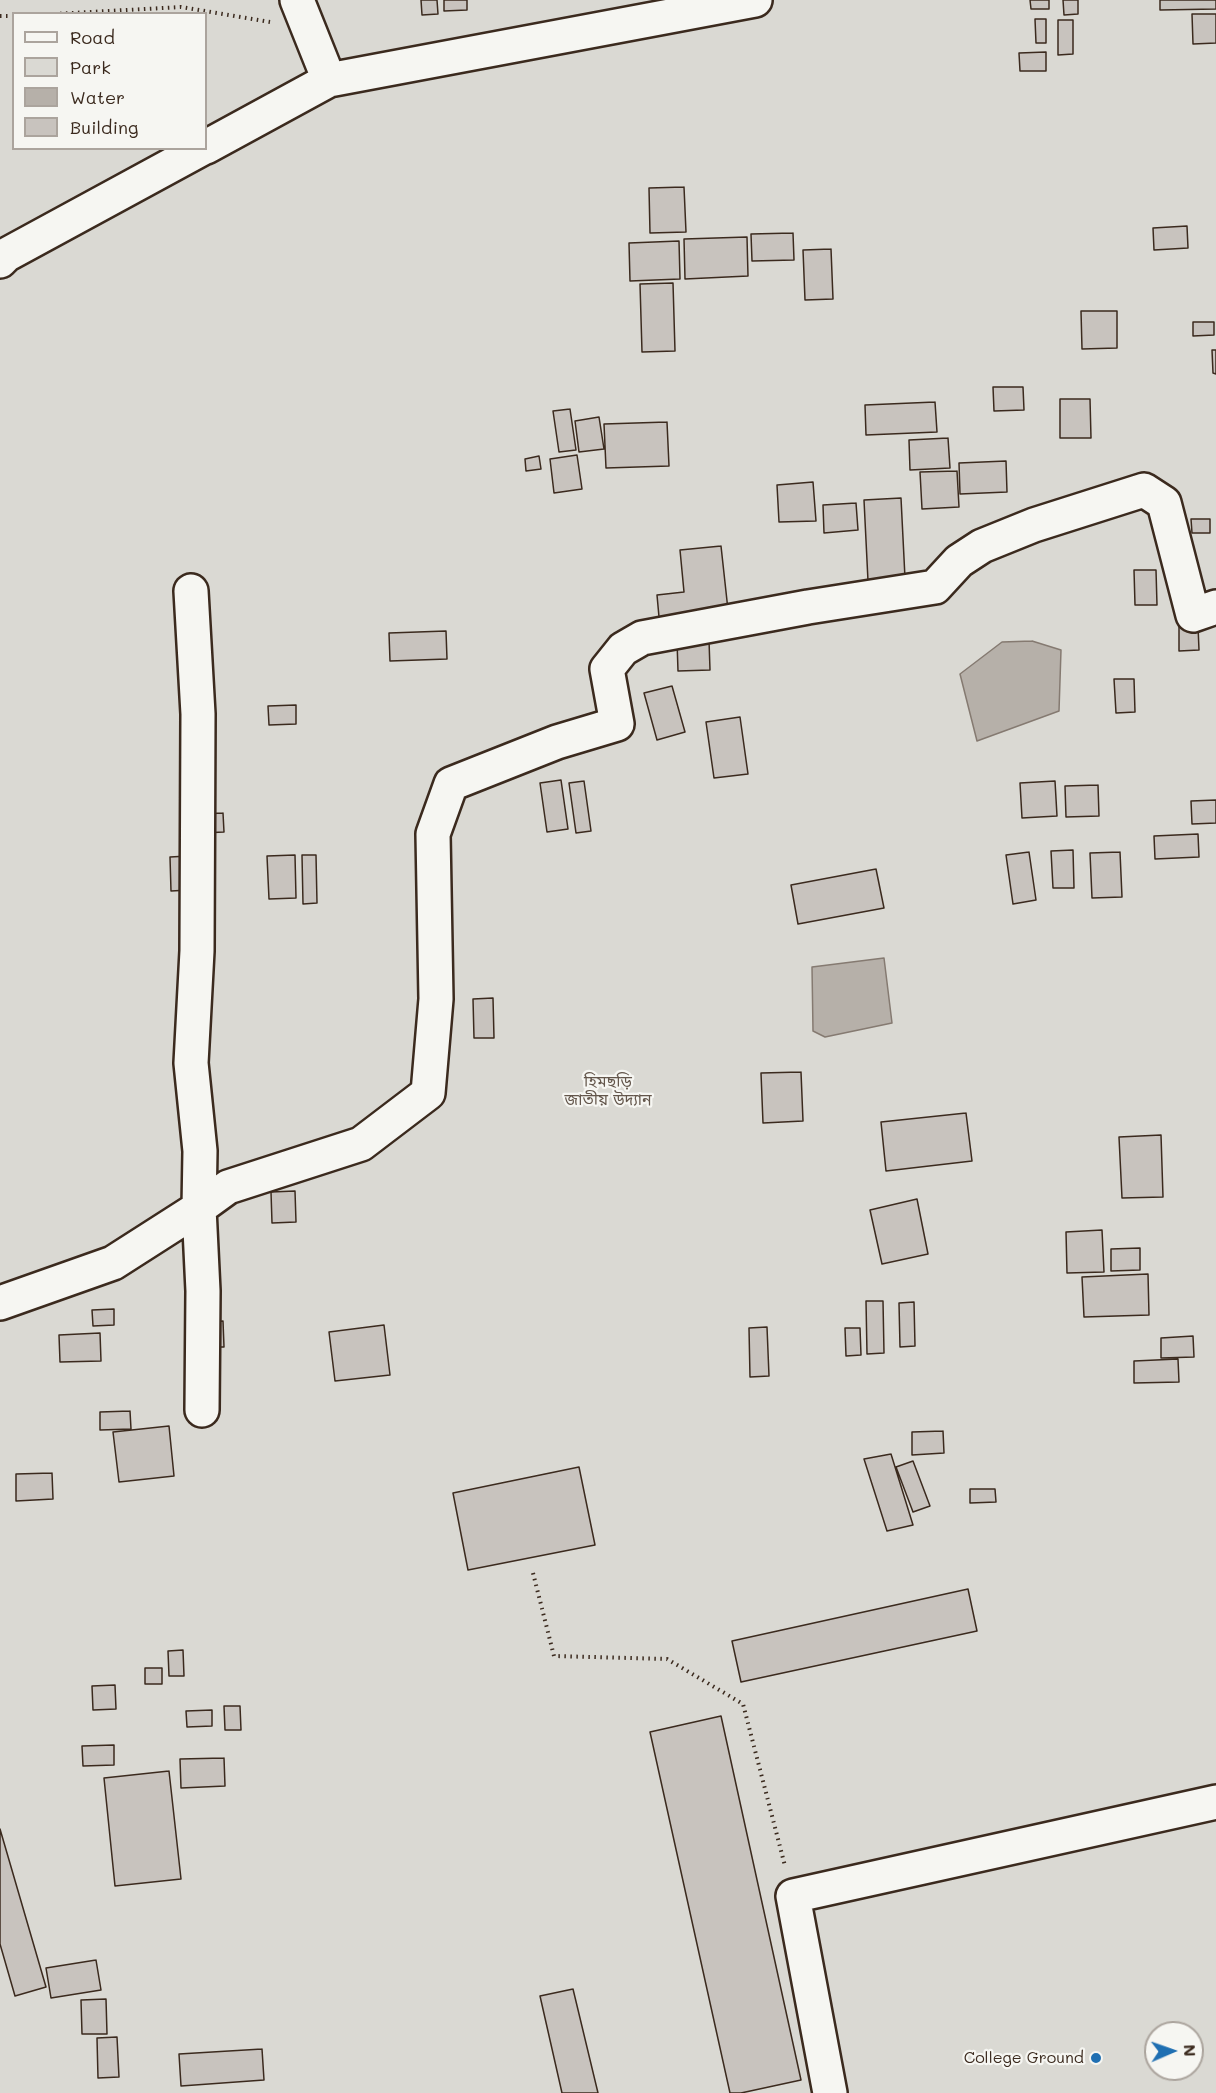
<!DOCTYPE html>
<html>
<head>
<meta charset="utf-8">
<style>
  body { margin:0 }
  #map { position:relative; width:1216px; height:2093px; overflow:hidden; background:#f6f6f2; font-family:Mali,sans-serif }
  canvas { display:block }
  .legend { position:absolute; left:12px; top:12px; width:195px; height:138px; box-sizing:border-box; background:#f6f6f2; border:2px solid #aba49d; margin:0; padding:8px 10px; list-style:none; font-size:18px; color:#3b2a1e }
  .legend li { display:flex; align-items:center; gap:12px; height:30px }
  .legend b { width:30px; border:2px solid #aba49d }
  .north { position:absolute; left:1144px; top:2021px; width:60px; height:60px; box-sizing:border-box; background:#f6f6f2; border:2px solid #aba49d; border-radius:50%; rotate:88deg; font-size:16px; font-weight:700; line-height:24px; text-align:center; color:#3b2a1e }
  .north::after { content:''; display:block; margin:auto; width:21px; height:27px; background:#1f6fb2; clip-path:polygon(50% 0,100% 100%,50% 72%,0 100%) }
</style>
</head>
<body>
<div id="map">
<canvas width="1216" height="2093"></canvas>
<ul class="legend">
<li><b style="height:8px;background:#f6f6f2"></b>Road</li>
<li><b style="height:16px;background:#dad9d3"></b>Park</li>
<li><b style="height:16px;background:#b6b0a9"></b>Water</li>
<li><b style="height:16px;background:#c8c3be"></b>Building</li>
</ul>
<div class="north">N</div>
</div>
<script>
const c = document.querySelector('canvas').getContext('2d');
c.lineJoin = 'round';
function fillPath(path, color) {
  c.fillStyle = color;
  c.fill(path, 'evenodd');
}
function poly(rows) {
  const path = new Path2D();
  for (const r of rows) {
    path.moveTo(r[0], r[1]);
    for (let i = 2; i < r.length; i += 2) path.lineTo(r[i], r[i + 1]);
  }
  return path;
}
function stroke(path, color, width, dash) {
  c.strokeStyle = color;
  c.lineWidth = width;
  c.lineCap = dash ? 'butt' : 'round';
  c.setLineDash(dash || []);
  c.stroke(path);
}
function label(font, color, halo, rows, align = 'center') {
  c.font = font + ' Mali,"Noto Sans Bengali",sans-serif';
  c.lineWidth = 4.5;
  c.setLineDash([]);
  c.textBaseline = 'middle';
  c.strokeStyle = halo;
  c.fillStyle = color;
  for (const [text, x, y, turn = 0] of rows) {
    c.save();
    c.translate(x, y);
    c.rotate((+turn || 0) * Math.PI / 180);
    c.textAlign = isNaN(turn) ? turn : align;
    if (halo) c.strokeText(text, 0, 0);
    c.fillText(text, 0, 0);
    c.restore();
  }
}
const green = poly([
  [0,0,1216,0,1216,2093,0,2093],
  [14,14,206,14,206,148,14,148],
  [1156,2033,1192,2033,1192,2069,1156,2069]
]);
const water = poly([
  [1032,641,1061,650,1059,711,977,741,960,674,1002,642,1032,641],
  [884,958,892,1023,825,1037,813,1031,812,967,884,958]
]);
const building = poly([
  [421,0,437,0,438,14,422,15,421,0],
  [444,0,467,0,467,10,444,11,444,0],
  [1030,0,1049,0,1049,9,1031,9,1030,0],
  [1063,0,1078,0,1078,14,1064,15,1063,0],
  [1160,0,1216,0,1216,9,1160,10,1160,0],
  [1192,14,1216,14,1216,43,1193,44,1192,14],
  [1035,19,1046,19,1046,43,1036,43,1035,19],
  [1058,20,1073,20,1073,54,1058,55,1058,20],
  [1046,52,1046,71,1020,71,1019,53,1046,52],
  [684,187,686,232,650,233,649,188,684,187],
  [1187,226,1188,248,1154,250,1153,228,1187,226],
  [793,233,794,260,752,261,751,234,793,233],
  [747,237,748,276,685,279,684,239,747,237],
  [679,241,680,279,630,281,629,243,679,241],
  [831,249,833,299,805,300,803,250,831,249],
  [673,283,675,351,642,352,640,284,673,283],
  [1081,311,1117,311,1117,348,1082,349,1081,311],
  [1193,322,1214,322,1214,335,1193,336,1193,322],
  [1212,350,1216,350,1216,374,1213,373,1212,350],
  [993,387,1023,387,1024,410,994,411,993,387],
  [1060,399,1090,399,1091,438,1060,438,1060,399],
  [935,402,937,432,866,435,865,405,935,402],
  [570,409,576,450,559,452,553,411,570,409],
  [599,417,604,449,579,452,575,421,599,417],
  [667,422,669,466,606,468,604,424,667,422],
  [948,438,950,468,910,470,909,440,948,438],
  [577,455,582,489,554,493,550,459,577,455],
  [539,456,541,469,526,471,525,459,539,456],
  [1006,461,1007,492,960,494,959,463,1006,461],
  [957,471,959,507,922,509,920,472,957,471],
  [813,482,816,521,779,522,777,485,813,482],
  [901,498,905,578,868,581,864,500,901,498],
  [856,503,858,530,824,533,823,505,856,503],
  [1191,519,1210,519,1210,533,1192,533,1191,519],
  [721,546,728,610,659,617,657,595,684,592,680,550,721,546],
  [1134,570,1156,570,1157,605,1135,605,1134,570],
  [1179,626,1198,626,1199,650,1179,651,1179,626],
  [446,631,447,659,390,661,389,633,446,631],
  [709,640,710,670,678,671,677,641,709,640],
  [1114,679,1134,679,1135,712,1116,713,1114,679],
  [672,686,685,732,657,740,644,693,672,686],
  [296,705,296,724,269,725,268,706,296,705],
  [740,717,748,774,714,778,706,722,740,717],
  [561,780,568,829,547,832,540,783,561,780],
  [584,781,591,831,576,833,569,783,584,781],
  [1055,781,1057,816,1022,818,1020,783,1055,781],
  [1098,785,1099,816,1066,817,1065,786,1098,785],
  [1216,800,1216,823,1192,824,1191,801,1216,800],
  [223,813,224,832,202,833,202,814,223,813],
  [1198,834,1199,857,1155,859,1154,836,1198,834],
  [1073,850,1074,888,1053,888,1051,851,1073,850],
  [1029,852,1036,900,1013,904,1006,855,1029,852],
  [1120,852,1122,897,1092,898,1090,853,1120,852],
  [295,855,296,898,269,899,267,856,295,855],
  [302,855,316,855,317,903,303,904,302,855],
  [188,856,189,890,171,891,170,857,188,856],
  [876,869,884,908,798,924,791,885,876,869],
  [493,998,494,1038,474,1038,473,999,493,998],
  [801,1072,803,1121,763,1123,761,1073,801,1072],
  [966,1113,972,1161,886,1171,881,1122,966,1113],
  [1161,1135,1163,1197,1122,1198,1119,1137,1161,1135],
  [295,1191,296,1222,272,1223,271,1192,295,1191],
  [917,1199,928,1254,882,1264,870,1210,917,1199],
  [1102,1230,1104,1272,1067,1273,1066,1232,1102,1230],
  [1140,1248,1140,1270,1111,1271,1111,1249,1140,1248],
  [1148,1274,1149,1315,1084,1317,1082,1277,1148,1274],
  [866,1301,883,1301,884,1353,867,1354,866,1301],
  [914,1302,915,1346,900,1347,899,1303,914,1302],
  [114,1309,114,1325,93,1326,92,1310,114,1309],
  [223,1321,224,1347,210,1347,209,1322,223,1321],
  [384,1325,390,1375,335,1381,329,1332,384,1325],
  [767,1327,769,1376,750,1377,749,1328,767,1327],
  [845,1328,860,1328,861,1355,846,1356,845,1328],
  [100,1333,101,1361,60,1362,59,1335,100,1333],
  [1193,1336,1194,1357,1161,1358,1161,1338,1193,1336],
  [1178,1359,1179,1382,1134,1383,1134,1361,1178,1359],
  [130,1411,131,1429,100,1430,100,1412,130,1411],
  [169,1426,174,1476,119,1482,113,1432,169,1426],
  [943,1431,944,1453,912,1455,912,1432,943,1431],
  [891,1454,913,1525,887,1531,864,1459,891,1454],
  [913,1461,930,1506,913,1512,896,1467,913,1461],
  [579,1467,595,1545,468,1570,453,1493,579,1467],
  [52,1473,53,1499,16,1501,16,1474,52,1473],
  [970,1489,995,1489,996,1502,970,1503,970,1489],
  [968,1589,977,1631,741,1682,732,1641,968,1589],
  [183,1650,184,1676,169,1676,168,1651,183,1650],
  [145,1668,162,1668,162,1684,145,1684,145,1668],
  [115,1685,116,1709,93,1710,92,1686,115,1685],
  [224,1706,240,1706,241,1730,225,1730,224,1706],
  [212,1710,212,1726,187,1727,186,1711,212,1710],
  [721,1716,801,2080,741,2093,730,2093,650,1732,721,1716],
  [114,1745,114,1765,83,1766,82,1746,114,1745],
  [224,1758,225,1786,181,1788,180,1759,224,1758],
  [169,1771,181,1879,115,1886,104,1778,169,1771],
  [0,1829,46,1987,15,1996,0,1944,0,1829],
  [96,1960,101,1990,51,1998,46,1968,96,1960],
  [573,1989,598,2093,562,2093,540,1996,573,1989],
  [106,1999,107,2034,82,2034,81,2000,106,1999],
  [117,2037,119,2077,98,2078,97,2038,117,2037],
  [262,2049,264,2080,181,2086,179,2054,262,2049]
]);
const path = poly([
  [54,14,181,7,270,22],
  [0,16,14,16],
  [533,1573,554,1656,667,1659,743,1704,785,1866]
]);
const minor = poly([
  [297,0,329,80,755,0],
  [206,147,329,80],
  [0,261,6,255,203,148],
  [0,1303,113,1263,199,1208,200,1151,191,1063,197,951,198,714,191,591],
  [202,1410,203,1291,199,1208,228,1187,361,1144,428,1093,436,999,433,834,451,784,557,742,617,724,607,669,623,649,642,638,808,607,935,587,959,561,982,546,1034,525,1144,490,1164,503,1193,615,1216,607],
  [830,2093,793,1896,1216,1802]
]);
const markers = [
  [1096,2058,6,"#1f6fb2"]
];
const parkNames = [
  ["হিমছড়ি",608,1082],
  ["জাতীয় উদ্যান",608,1100]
];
const poiNames = [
  ["College Ground",1084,2058]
];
fillPath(green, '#dad9d3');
fillPath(water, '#b6b0a9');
stroke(water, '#857a71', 1.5);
fillPath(building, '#c8c3be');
stroke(building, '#3b2a1e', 1.5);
stroke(minor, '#3b2a1e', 38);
stroke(path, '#3b2a1e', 4, [1.5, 4.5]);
stroke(minor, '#f6f6f2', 33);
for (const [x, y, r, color] of markers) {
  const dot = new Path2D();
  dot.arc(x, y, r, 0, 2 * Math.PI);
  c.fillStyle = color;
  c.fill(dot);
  stroke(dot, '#f6f6f2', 2);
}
label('16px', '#63564b', '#f6f6f2', parkNames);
label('16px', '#3b2a1e', '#f6f6f2', poiNames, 'right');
</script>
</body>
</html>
